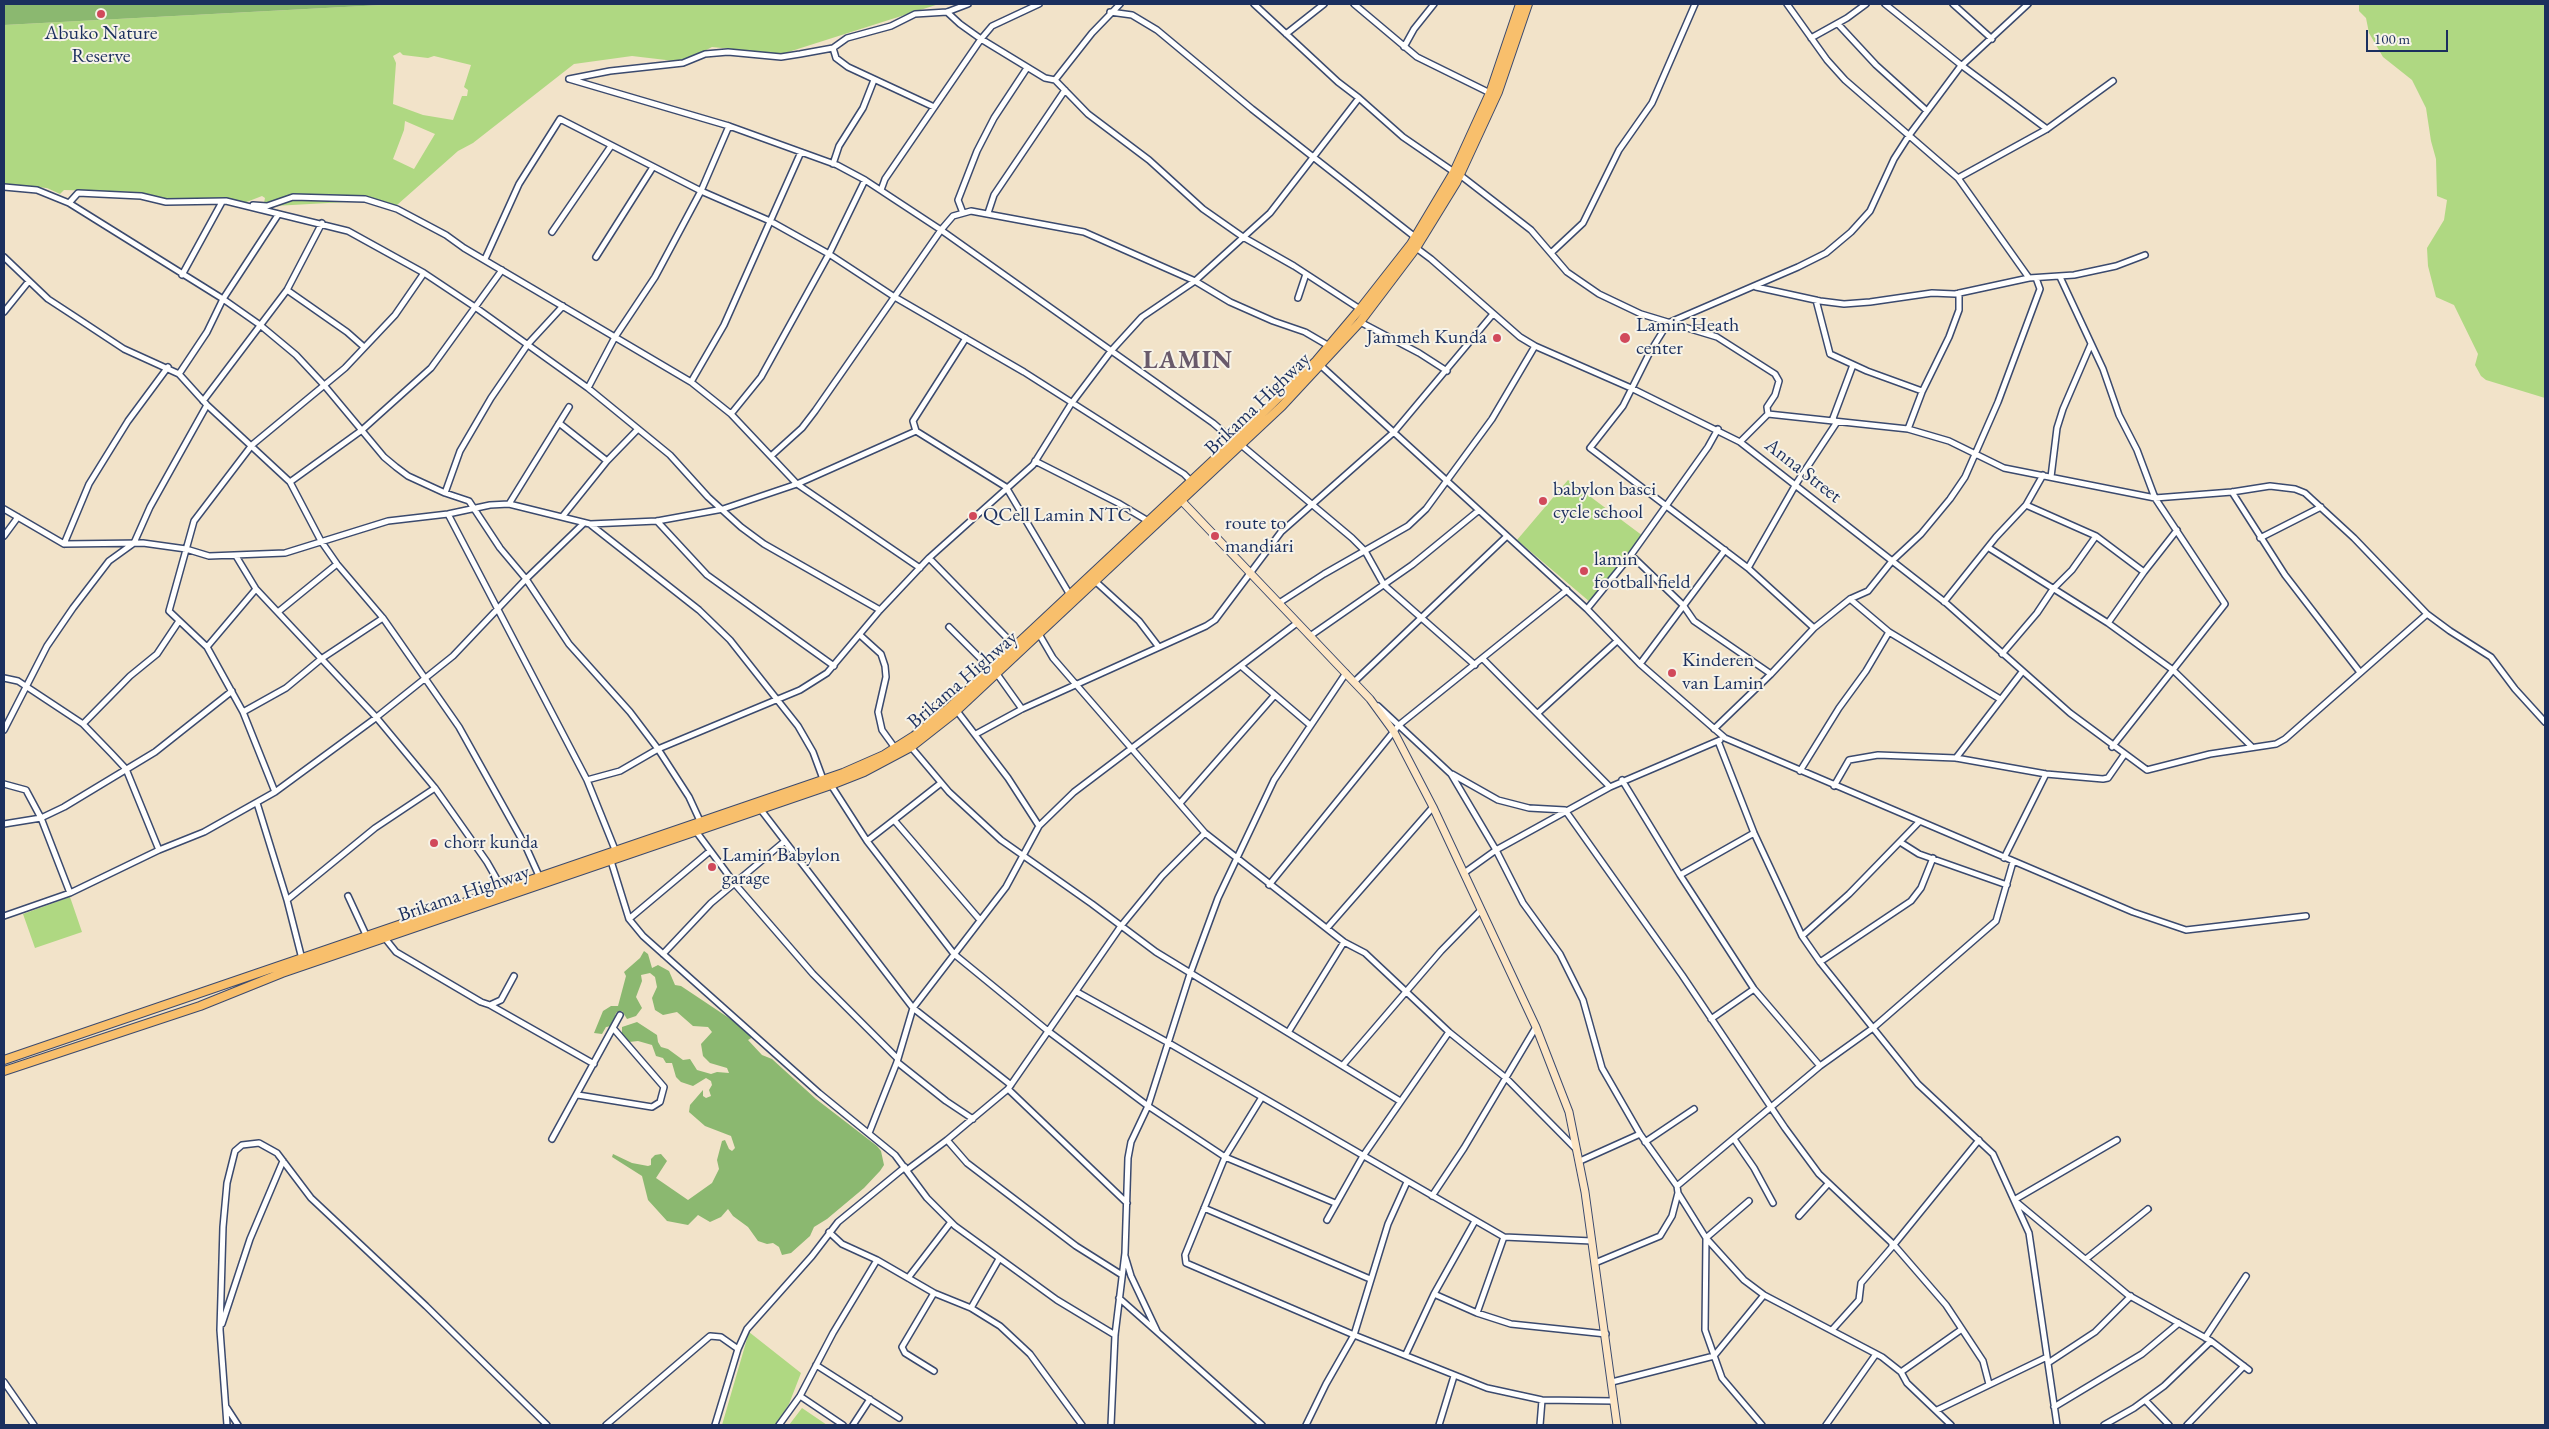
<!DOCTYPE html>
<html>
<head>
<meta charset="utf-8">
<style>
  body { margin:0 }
  #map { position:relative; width:2549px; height:1429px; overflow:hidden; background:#f2e3c9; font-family:"EB Garamond",serif }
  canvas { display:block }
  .frame { position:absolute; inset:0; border:5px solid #1b2f5e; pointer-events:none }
  .scale { position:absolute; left:2366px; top:30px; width:82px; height:22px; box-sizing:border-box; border:2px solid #1b2f5e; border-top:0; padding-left:6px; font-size:15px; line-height:18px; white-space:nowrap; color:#1b2f5e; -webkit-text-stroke:4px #f7f3e8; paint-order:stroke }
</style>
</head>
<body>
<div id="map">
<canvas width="2549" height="1429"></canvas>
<div class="frame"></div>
<div class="scale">100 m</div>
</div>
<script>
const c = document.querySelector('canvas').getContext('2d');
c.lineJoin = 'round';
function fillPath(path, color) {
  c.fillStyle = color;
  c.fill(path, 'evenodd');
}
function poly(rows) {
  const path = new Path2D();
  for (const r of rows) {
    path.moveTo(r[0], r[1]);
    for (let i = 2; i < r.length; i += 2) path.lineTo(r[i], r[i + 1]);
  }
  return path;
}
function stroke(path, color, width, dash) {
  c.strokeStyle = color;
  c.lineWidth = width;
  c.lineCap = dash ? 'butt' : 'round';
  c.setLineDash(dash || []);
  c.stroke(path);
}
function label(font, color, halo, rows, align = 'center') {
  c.font = font + ' "EB Garamond",serif';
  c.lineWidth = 4;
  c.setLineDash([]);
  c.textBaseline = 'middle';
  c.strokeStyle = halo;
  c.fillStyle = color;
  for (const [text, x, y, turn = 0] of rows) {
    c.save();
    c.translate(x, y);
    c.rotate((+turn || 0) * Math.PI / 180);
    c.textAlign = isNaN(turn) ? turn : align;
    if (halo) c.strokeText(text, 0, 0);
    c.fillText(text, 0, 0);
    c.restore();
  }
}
const green = poly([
  [401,4,939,4,782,54,712,47,683,62,632,56,574,64,473,143,458,151,397,205,392,207,364,201,274,206,264,203,265,198,262,196,244,203,190,201,146,197,139,192,64,190,60,194,47,188,4,184,4,25],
  [400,52,403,55,428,58,434,56,471,65,464,87,468,90,467,96,462,96,453,120,423,115,393,104,396,63,393,56],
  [405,121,435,134,414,169,393,159,404,130],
  [2359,4,2545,4,2545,398,2486,380,2481,376,2475,365,2478,354,2454,305,2436,297,2428,266,2427,248,2444,220,2447,200,2437,196,2436,159,2431,141,2426,108,2412,80,2383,57,2369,33,2366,18,2359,11],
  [1568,480,1643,536,1590,602,1517,540],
  [70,897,82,932,35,948,23,914],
  [749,1332,801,1373,789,1404,776,1425,722,1425],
  [802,1408,827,1425,789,1425]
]);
const forest = poly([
  [4,4,401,4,4,25],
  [644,951,648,954,652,968,658,965,669,971,675,985,681,986,753,1034,753,1037,748,1040,762,1055,772,1059,816,1099,877,1146,881,1151,884,1165,880,1171,864,1188,827,1219,814,1227,810,1236,791,1253,782,1255,779,1247,773,1243,767,1244,758,1241,748,1227,733,1216,728,1209,721,1217,710,1222,698,1215,688,1225,667,1221,648,1200,642,1176,612,1157,613,1154,632,1163,648,1166,651,1165,651,1159,655,1155,661,1154,667,1161,656,1178,688,1200,712,1183,719,1169,717,1160,722,1141,725,1140,729,1149,732,1151,735,1148,731,1136,705,1126,689,1112,690,1105,703,1090,703,1096,706,1098,711,1096,709,1090,712,1085,711,1081,706,1078,693,1086,681,1082,676,1077,672,1063,666,1063,663,1058,656,1056,652,1045,638,1041,629,1042,622,1036,622,1027,637,1022,657,1035,658,1042,661,1047,668,1049,683,1060,690,1059,697,1070,711,1074,717,1072,729,1073,727,1068,710,1063,703,1056,701,1044,712,1032,708,1027,693,1026,677,1012,663,1015,655,1010,652,998,657,987,655,977,650,973,641,975,642,981,636,997,642,1008,636,1016,627,1019,622,1011,619,1011,616,1013,612,1026,606,1027,602,1034,594,1033,603,1011,611,1006,618,1006,626,976,624,972,640,958]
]);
const minor = poly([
  [1254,4,1338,82,1359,98],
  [1354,4,1417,57,1490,93],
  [1787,4,1827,60,1845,80,1958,178,2029,278],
  [1885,4,1961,65,2047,129],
  [1953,4,1992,39],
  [947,12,960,24,981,39,1045,78,1055,80,1088,114,1149,160,1203,209,1243,237,1294,266,1360,309],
  [1110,12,1132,15,1157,30,1252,109,1415,237],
  [1838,24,1876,65,1927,111],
  [1286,34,1324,4],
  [1811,38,1847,18,1866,4],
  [1404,47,1414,29,1434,4],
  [833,48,836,58,848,67,934,107],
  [569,79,729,126,837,165,865,180,941,230,1213,423,1234,441],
  [569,79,610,71,683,63,705,54,728,52,781,57,800,54,833,48,847,38,891,26,915,14,947,12,968,4],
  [1055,80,1092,33,1120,4],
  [833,164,839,146,863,108,874,80],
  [1460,175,1531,230,1567,272,1599,294,1641,314,1717,337,1775,374,1779,381,1775,395,1767,407,1768,414],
  [1958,178,2047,129,2113,81],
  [4,187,37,190,69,203,223,299,260,325,296,355,324,385,384,457,396,467,408,476,445,493,469,501,500,548,526,579,569,644,630,712,658,749,689,797,701,823],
  [881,190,885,179,981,39,992,26,1039,4],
  [69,203,78,193,141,196,166,202,226,201,348,231,424,273,475,307,588,388,615,337,655,277,701,191,729,126],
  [253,205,267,206,293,197,365,199,397,209,446,235,464,248,691,382,731,414,797,484,920,568],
  [963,213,958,200,977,151,994,118,1027,68],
  [988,213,994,195,1065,90],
  [552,232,611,146],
  [1415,247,1431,259,1520,337,1535,346,1631,388,1740,442,1946,603,2070,713,2147,770,2210,754,2276,744,2285,739,2427,614,2450,631,2491,657,2515,689,2545,722],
  [1551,253,1583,223,1619,150,1652,103,1695,4],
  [4,257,48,299,74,316,124,349,179,374,207,405,290,482,321,541,337,564,383,618,459,727,526,847,540,878],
  [596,257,653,167],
  [485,259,519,184,560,119,701,191,770,221,829,254,893,296,1024,372,1184,474,1191,481],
  [182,275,222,202],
  [2060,277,2103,369,2119,415,2137,450,2155,498,2225,604,2112,747],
  [1756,287,1820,301,1844,304,1870,302,1932,293,1955,294,2029,278,2074,275,2116,266,2145,255],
  [287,290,347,332,364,347],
  [1298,298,1306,274],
  [1816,300,1830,354,1867,371,1922,391],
  [4,312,29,281],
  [1360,322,1419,353,1447,371],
  [966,338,913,421,916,431,1006,487,1070,595],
  [1318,363,1587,609,1640,664,1725,738,2133,912,2186,930,2306,916],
  [179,374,207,332,223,299,278,215],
  [691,382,724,325,801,152],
  [588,388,670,455,708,497,741,527,764,544,880,610],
  [203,401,287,290,322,223],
  [731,414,761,377,829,254,865,180],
  [1832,421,1853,365],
  [559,423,607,461],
  [1908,429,1922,392,1949,337,1959,310,1959,293],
  [1740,442,1768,414,1908,429,1949,441,2004,468,2155,498,2232,492,2270,486,2295,489,2305,493,2354,538,2427,614],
  [1240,444,1352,538,1365,551,1384,585,1475,665],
  [771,456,802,428,815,411,941,230,953,216,971,211,1084,232,1195,281,1230,302,1273,321,1305,332,1329,346],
  [1035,461,1118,503,1148,521],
  [2051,477,2057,428,2063,409,2091,344],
  [290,482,362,430,431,368,502,270],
  [2232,492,2285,575,2359,671],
  [445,493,460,451,491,398,528,344,563,306],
  [509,504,569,407],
  [2026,505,2096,536,2144,572],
  [4,509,64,544,143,543,186,549,209,556,285,553,388,521,448,514,490,505,509,504,590,524,657,521,723,509,797,484,916,431],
  [448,514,587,780,616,852],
  [562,517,607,461,638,429],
  [657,521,707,575,834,666],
  [591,525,699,610,730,640,798,726,813,752,823,779],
  [4,536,18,517],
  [2260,538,2321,507],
  [64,544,89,484,128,421,168,367],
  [1989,548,2108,623,2173,670,2251,746],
  [1631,555,1683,605,1694,621,1771,674],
  [236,556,256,589,376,717,435,788,487,862,503,890],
  [929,558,1015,646],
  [1748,568,1796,484,1837,422],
  [1095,581,1139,621,1158,646],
  [1850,599,1889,632,2000,699],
  [1944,602,1996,537,2026,505,2043,475],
  [1279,603,1324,574,1408,526,1426,509,1492,419,1535,346],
  [1587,609,1631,555,1708,447,1718,429],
  [278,612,337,564],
  [2108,623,2144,572,2177,530],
  [949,627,990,668],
  [1814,628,1748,568,1590,448,1623,406,1650,352,1668,323,1798,267,1826,253,1851,232,1870,211,1894,159,1910,134,1960,67,2028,4],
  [1039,634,1053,658,1205,833,1344,942,1365,953,1449,1032,1506,1078,1577,1150],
  [860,635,881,654,885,666,886,677,878,712,882,730,895,748],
  [1310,636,1412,565,1478,511],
  [207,647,256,589],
  [2002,654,2037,613,2053,589,2072,570,2096,536],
  [1483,659,1610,787],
  [1640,664,1725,550],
  [1241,666,1310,725],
  [997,674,1022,709],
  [4,678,18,681,83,724,112,754,126,769,159,850],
  [1354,682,1507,536],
  [1378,706,1451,774,1496,850,1523,903,1560,954,1583,1000,1602,1068,1640,1134,1677,1186,1678,1193,1706,1238,1744,1280,1764,1295,1882,1357,1901,1372,1907,1383,1951,1425],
  [957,711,1008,778,1039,826],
  [243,712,286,688,321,659,383,618],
  [1538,713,1617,641],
  [83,724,130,676,157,654,179,621],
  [1714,729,1771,674,1814,628,1850,599,1868,591,1892,561,1921,534,1950,499,1965,477,1998,402,2040,289,2036,278],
  [4,730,47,646,73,608,109,561,134,543,150,507,207,405],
  [976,734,1022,709,1206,626,1215,620,1281,532,1394,432,1493,314],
  [1718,741,1754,833,1802,936,1820,962,1918,1084,1993,1154,2029,1233,2057,1425],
  [911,747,949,792,1001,840,1092,904,1156,952,1400,1101],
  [1956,758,2022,672],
  [1800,771,1839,708,1866,671,1889,632],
  [1452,774,1498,800,1529,808,1565,810,1682,975,1785,1128,1819,1174,1892,1243,1892,1247,1861,1283,1859,1300,1832,1330],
  [587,780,620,771,658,749,800,690,827,673,880,610,929,558,1033,465,1071,404,1111,351,1142,317,1195,281,1270,213,1359,98,1403,137,1454,172],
  [1622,780,1680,875,1754,989,1820,1066],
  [941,783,894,820,980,920],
  [4,784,26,790,41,818,70,893],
  [831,785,867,841,954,954,1048,1031,1148,1106,1225,1157,1335,1203],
  [1834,786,1849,760,1878,755,1956,758,2046,774,2103,779,2108,778,2124,755],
  [275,792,243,712,207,647,169,611,194,521,252,445,345,368,395,315,424,273],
  [1181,802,1274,696],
  [257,803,287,900,302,959],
  [761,810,913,1008,1011,1085],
  [4,824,41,818,64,807,155,752,232,691],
  [695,830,735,884,813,974,897,1058],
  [867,841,894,820],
  [1900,842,1919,854,2007,885],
  [2004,858,2046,774],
  [611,861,629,919,643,936,819,1093,895,1155,927,1198,955,1226,1057,1300,1115,1335],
  [1464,873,1496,850,1610,787,1720,740],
  [1680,875,1754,833],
  [1269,885,1399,725,1567,590],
  [348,896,367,937],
  [287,900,375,828,435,788],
  [4,916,70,893,159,850,204,832,275,792,373,720,453,656,526,579,584,523],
  [629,919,710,851],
  [1327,928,1433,807],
  [1802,936,1849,894,1919,822],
  [384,937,396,952,481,1002,490,1005,501,1000,514,976],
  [663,954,711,903,785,841],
  [1820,962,1911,901,1921,888,1933,858],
  [1077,992,1167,1042,1504,1237,1592,1241],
  [490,1005,594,1064],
  [1711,1019,1754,989],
  [1289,1031,1344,942],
  [897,1062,946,1101,973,1119],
  [1343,1065,1441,951,1481,910],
  [1008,1089,1127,1203],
  [578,1095,652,1107,660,1102,664,1087,613,1028],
  [1262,1097,1225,1157,1185,1255,1186,1263,1354,1335,1487,1388,1542,1400,1614,1401],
  [869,1133,897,1062,913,1008,1006,887,1039,826,1074,792,1297,623],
  [552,1139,620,1015],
  [1734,1139,1754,1168,1773,1203],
  [947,1140,967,1163,1076,1246,1122,1275],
  [2117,1140,2014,1200,2128,1295,2211,1341,2249,1370],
  [1645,1142,1694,1109],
  [1580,1161,1640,1134],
  [907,1170,947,1140,1008,1089,1121,926,1162,876,1205,833],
  [1677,1186,1820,1066,1873,1028,1996,921,2013,862],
  [1432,1196,1464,1148,1536,1027],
  [1749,1201,1706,1238,1705,1330,1722,1378,1762,1425],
  [1204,1208,1370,1279],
  [1799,1216,1828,1184],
  [1327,1220,1363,1156,1449,1032],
  [829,1232,842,1244,877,1260,934,1293,971,1308,1000,1326,1030,1354,1082,1425],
  [1894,1245,1946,1305,1983,1361,1989,1384],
  [1892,1247,1979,1140],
  [1125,1256,1131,1276,1157,1331],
  [2086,1259,2148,1209],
  [1595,1263,1660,1236,1672,1216,1678,1193],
  [908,1278,951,1222],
  [934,1293,902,1347,905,1353,934,1371],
  [1434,1294,1477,1313,1511,1324,1606,1334],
  [1119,1298,1262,1425],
  [971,1308,999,1259],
  [1477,1313,1504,1237],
  [222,1324,250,1239,283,1161],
  [2205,1338,2246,1276],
  [1406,1354,1434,1294,1475,1221],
  [2048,1363,2095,1332,2131,1296],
  [816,1365,899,1418],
  [1901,1372,1962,1329],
  [4,1382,34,1425],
  [1612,1382,1714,1356,1764,1295],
  [800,1396,843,1425],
  [2145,1400,2169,1425],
  [2054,1407,2142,1354,2179,1323],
  [227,1408,238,1425],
  [1937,1410,2047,1357],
  [227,1425,220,1330,223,1227,227,1183,235,1151,242,1145,259,1143,277,1153,311,1198,426,1306,547,1425],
  [606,1425,710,1336,721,1337,738,1349],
  [715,1425,738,1349,747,1329,812,1256,838,1222,905,1167],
  [779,1425,800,1396,833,1333,877,1260],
  [853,1425,870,1399],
  [1111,1425,1115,1335,1125,1253,1128,1158,1131,1142,1148,1106,1190,974,1218,898,1274,780,1346,673],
  [1306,1425,1326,1384,1354,1335,1388,1224,1407,1182],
  [1439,1425,1454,1376],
  [1540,1425,1542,1400],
  [1826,1425,1876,1354],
  [2104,1425,2134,1408,2164,1386,2211,1341],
  [2187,1425,2244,1366]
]);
const secondary = poly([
  [1178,497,1370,699,1394,732,1433,807,1536,1027,1569,1112,1585,1192,1617,1425]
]);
const trunk = poly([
  [4,1060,843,773,884,755,914,736,951,706,1234,441,1316,361,1360,309,1411,244,1454,172,1490,93,1520,4],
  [4,1071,200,1006,282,973,831,785,864,772,911,747,953,714,1282,406,1360,322,1416,248,1456,183,1498,92,1528,4]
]);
const markers = [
  [101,14,5,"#d1495b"],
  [1497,338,5,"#d1495b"],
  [1625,338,6,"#d1495b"],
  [1543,501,5,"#d1495b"],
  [973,516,5,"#d1495b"],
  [1215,536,5,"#d1495b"],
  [1584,571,5,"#d1495b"],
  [1672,673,5,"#d1495b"],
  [434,843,5,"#d1495b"],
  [712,867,5,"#d1495b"]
];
const poiNames = [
  ["Abuko Nature",101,34,"center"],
  ["Reserve",101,57,"center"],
  ["Lamin Heath",1636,326],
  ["center",1636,349],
  ["Jammeh Kunda",1487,338,"right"],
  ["babylon basci",1553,490],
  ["cycle school",1553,513],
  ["QCell Lamin NTC",983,516],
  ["route to",1225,524],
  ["mandiari",1225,547],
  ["lamin",1594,560],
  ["football field",1594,583],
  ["Kinderen",1682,661],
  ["van Lamin",1682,684],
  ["chorr kunda",444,843],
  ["Lamin Babylon",722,856],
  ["garage",722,879]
];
const streetNames = [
  ["Brikama Highway",1258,404,-44],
  ["Anna Street",1803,471,38],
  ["Brikama Highway",963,680,-41],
  ["Brikama Highway",464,894,-19]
];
const districtNames = [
  ["LAMIN",1188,361]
];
fillPath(green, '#afd882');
fillPath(forest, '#8bb870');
stroke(minor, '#3b4a6e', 8);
stroke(secondary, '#3b4a6e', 9);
stroke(trunk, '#3b4a6e', 10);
stroke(minor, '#fff', 5);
stroke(secondary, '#fce5c4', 7);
stroke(trunk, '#f8bf6c', 8);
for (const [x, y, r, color] of markers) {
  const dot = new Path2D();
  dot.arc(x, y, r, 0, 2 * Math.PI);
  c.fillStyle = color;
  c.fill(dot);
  stroke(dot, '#f7f3e8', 2);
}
label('20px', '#1b2f5e', '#f7f3e8', poiNames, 'left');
label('20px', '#1b2f5e', '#f7f3e8', streetNames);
c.letterSpacing = '1px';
label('bold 25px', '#695a6b', '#f7f3e8', districtNames);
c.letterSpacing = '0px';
</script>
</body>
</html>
